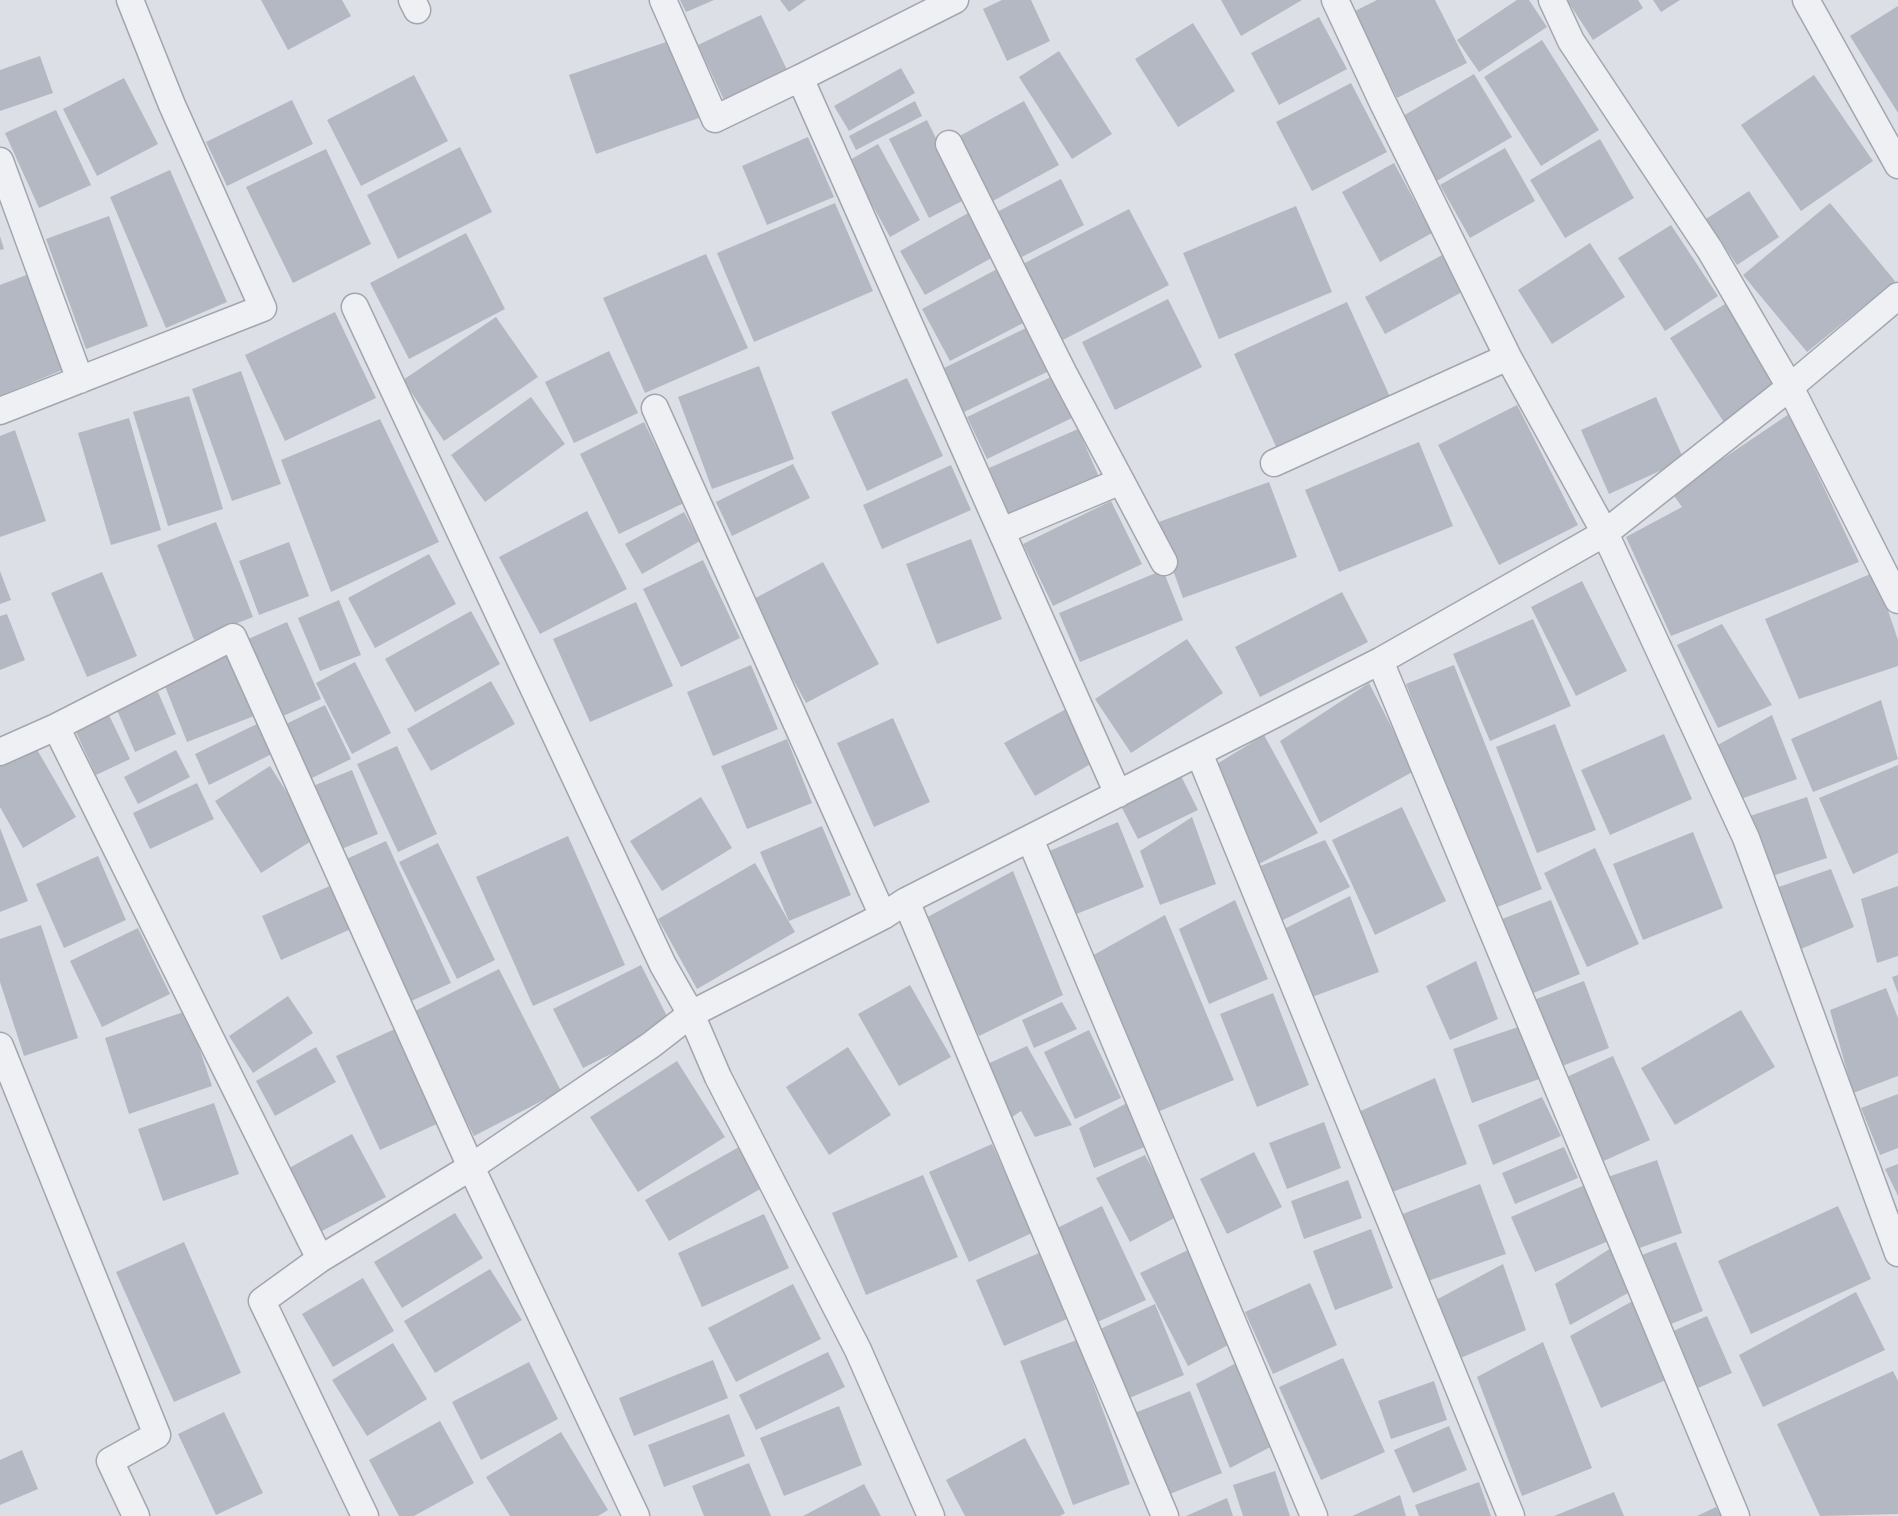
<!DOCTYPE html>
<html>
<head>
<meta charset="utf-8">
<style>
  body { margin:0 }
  canvas { display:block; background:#dcdfe6 }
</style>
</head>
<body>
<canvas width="1898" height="1516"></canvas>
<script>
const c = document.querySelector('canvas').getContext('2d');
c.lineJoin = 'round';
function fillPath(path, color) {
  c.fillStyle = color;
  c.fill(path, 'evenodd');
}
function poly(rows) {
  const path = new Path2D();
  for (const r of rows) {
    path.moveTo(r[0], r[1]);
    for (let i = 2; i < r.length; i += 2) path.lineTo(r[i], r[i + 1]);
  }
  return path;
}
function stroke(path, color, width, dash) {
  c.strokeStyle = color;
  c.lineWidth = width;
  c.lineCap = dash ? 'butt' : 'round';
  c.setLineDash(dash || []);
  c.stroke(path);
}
const building = poly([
  [261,0,342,0,351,16,288,50],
  [680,0,714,0,686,12],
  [780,0,806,0,789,12],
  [1002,0,1031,0,1050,41,1007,61,983,9],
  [1221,0,1302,0,1241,36],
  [1377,0,1435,0,1467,63,1397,98,1353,12],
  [1517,0,1529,0,1547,27,1479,72,1457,40],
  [1567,0,1638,0,1643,8,1593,40],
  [1653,0,1680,0,1661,12],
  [1898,6,1898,113,1850,36],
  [761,15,787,70,724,100,698,45],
  [1319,17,1347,69,1279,105,1251,53],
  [1193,23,1235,91,1178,127,1135,59],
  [672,40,699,118,596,154,569,75],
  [1542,40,1599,130,1541,166,1484,77],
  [1059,51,1112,134,1072,159,1019,77],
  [40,56,53,93,0,111,0,70],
  [901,68,915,93,849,131,834,106],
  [1474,74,1512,137,1435,182,1398,119],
  [414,75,448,141,361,186,327,120],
  [1814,75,1873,161,1801,211,1741,125],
  [124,78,158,144,97,176,63,109],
  [1351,83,1387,152,1312,191,1276,122],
  [292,100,313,144,227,186,206,142],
  [915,101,922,116,856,150,849,136],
  [1024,101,1059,165,991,202,956,138],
  [56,110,91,185,39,208,5,133],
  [927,120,966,199,929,218,889,139],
  [808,137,834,197,767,225,742,166],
  [1600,139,1634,198,1565,238,1530,180],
  [878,144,920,220,890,237,848,161],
  [460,147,492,212,398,259,367,195],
  [1505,148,1535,201,1470,238,1440,185],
  [326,149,371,244,293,283,246,187],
  [1394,163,1432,233,1380,262,1342,192],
  [170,170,227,302,166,328,110,197],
  [1061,179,1084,225,1018,259,995,213],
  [1749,191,1779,237,1737,265,1706,219],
  [835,203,873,291,754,342,717,253],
  [1830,203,1895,281,1807,352,1743,275],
  [1296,206,1332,292,1219,339,1183,253],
  [1129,209,1169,285,1059,342,1019,266],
  [970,212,995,256,925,295,900,251],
  [109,216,148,326,86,349,46,239],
  [1671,225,1718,296,1665,331,1618,258],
  [466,233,505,309,409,359,370,283],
  [0,236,4,249,0,250],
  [1590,243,1625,297,1552,344,1518,290],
  [706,254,748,348,645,393,603,298],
  [1442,255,1462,292,1385,334,1365,297],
  [999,268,1027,321,950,361,922,309],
  [29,274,67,368,0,396,0,285],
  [1168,299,1202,367,1115,410,1082,342],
  [1347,302,1391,399,1278,451,1234,354],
  [1725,304,1777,390,1725,424,1670,338],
  [335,312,376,398,285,441,245,355],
  [496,317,538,377,444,441,403,380],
  [1028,327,1049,371,964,412,944,368],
  [609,351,638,413,574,443,545,382],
  [759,366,794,459,712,489,678,397],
  [241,371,281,484,232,501,192,389],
  [1053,376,1072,418,987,459,967,417],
  [907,378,943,456,867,491,831,412],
  [189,396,223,509,168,526,133,412],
  [531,397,565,444,485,502,451,455],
  [1656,397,1684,460,1609,494,1581,430],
  [1517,405,1578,525,1499,565,1438,445],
  [1789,414,1859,562,1671,636,1626,537,1682,507,1672,493],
  [129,418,161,530,111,545,78,433],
  [380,419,439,542,331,592,281,460],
  [644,422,684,503,619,534,580,454],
  [1078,429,1099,477,1010,516,989,468],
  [15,430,46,521,0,537,0,436],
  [1419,442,1453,526,1339,572,1305,490],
  [793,464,810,498,732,536,716,502],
  [951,465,971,510,882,549,863,505],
  [1269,482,1297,557,1183,598,1156,523],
  [1111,501,1142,564,1053,606,1023,544],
  [587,511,627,589,540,634,499,557],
  [684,512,700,541,642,574,625,544],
  [216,522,253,617,194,640,157,545],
  [971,539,1002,619,937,644,906,564],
  [289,542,309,596,259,615,239,561],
  [429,554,456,604,375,648,348,598],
  [703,560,740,638,681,667,643,589],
  [823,562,879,664,806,703,750,601],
  [1163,570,1183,620,1080,662,1059,613],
  [0,571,11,600,0,604],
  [102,572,137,656,87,677,51,593],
  [1875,572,1898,640,1898,666,1799,699,1765,619],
  [1582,581,1627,671,1576,696,1531,607],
  [1342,592,1368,642,1260,697,1235,647],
  [339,600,361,655,320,671,298,618],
  [636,602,673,686,590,722,553,639],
  [471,611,500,664,415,712,385,659],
  [7,614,25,660,0,670,0,616],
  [1533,619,1571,706,1490,741,1453,654],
  [287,622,321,699,281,717,248,639],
  [1722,624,1772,705,1718,728,1677,645],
  [1187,639,1223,693,1131,753,1095,699],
  [230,655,254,716,187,742,163,681],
  [355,662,391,733,352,754,316,683],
  [751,665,778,729,713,756,687,692],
  [1454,665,1542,889,1495,908,1406,684],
  [491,681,515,724,431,771,407,729],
  [1369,683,1414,771,1320,823,1280,741],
  [158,692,176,734,135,752,117,710],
  [1881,700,1898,759,1813,792,1791,739],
  [325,705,351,759,310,779,284,725],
  [1066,709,1096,761,1035,796,1004,743],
  [108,713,130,759,96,775,74,728],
  [1772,715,1797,779,1735,801,1716,746],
  [893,718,930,802,874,827,837,743],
  [261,722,276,752,209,785,195,754],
  [1555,724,1596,830,1537,853,1496,747],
  [1664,734,1692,799,1610,835,1581,770],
  [1264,735,1318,833,1253,867,1212,767],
  [787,739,812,803,747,829,721,766],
  [35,746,76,817,23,848,0,807,0,766],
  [397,746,437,834,398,852,357,764],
  [176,750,190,777,138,804,124,777],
  [1898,765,1898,853,1853,874,1819,798],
  [270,766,316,838,261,873,215,801],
  [352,770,378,834,339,850,313,786],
  [1180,774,1198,810,1138,839,1121,806],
  [197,783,214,819,150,849,133,813],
  [701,797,732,848,662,891,630,841],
  [1807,797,1827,858,1769,877,1750,816],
  [1402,807,1446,901,1375,935,1332,840],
  [1192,817,1216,884,1160,905,1140,851],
  [1118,822,1144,887,1074,915,1047,852],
  [822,826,851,895,789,921,760,852],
  [0,828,28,901,0,912],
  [1693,832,1723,908,1643,940,1613,864],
  [568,836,625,965,533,1006,476,877],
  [1325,840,1350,887,1277,923,1253,869],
  [386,841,451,983,407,1003,342,861],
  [438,843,495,960,457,979,399,862],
  [1595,848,1639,944,1587,967,1544,873],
  [98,856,126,920,64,948,36,884],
  [755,863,795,932,697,989,658,919],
  [1831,869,1854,927,1796,951,1770,890],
  [1013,871,1063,995,979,1036,922,920],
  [332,885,351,929,281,960,262,916],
  [1898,886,1898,956,1877,963,1861,899],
  [1350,896,1379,972,1304,1000,1280,931],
  [1235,900,1268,979,1209,1004,1179,929],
  [1551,900,1580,974,1526,996,1497,921],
  [1165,915,1234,1080,1155,1113,1090,957],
  [41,925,78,1038,24,1056,0,982,0,939],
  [138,928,170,994,102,1027,70,961],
  [1476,961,1498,1019,1450,1040,1426,986],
  [641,965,671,1024,583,1068,553,1009],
  [499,969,561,1091,474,1136,411,1013],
  [1898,975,1898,994,1892,977],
  [1584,981,1609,1048,1557,1068,1531,1001],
  [910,985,951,1057,899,1086,858,1014],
  [1886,988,1898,1018,1898,1076,1853,1093,1830,1010],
  [1273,993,1309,1085,1257,1107,1220,1014],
  [288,996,313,1033,253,1073,229,1036],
  [1062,1002,1077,1029,1034,1048,1022,1020],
  [1741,1010,1775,1067,1675,1125,1641,1068],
  [187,1011,212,1086,129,1114,105,1038],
  [1524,1025,1542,1078,1472,1103,1453,1049],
  [397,1028,441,1122,380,1150,336,1056],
  [1089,1030,1121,1098,1075,1119,1044,1052],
  [1027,1046,1072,1125,1035,1137,1021,1111,1005,1122,983,1066],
  [316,1047,336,1082,275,1116,256,1081],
  [848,1047,891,1115,829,1155,786,1087],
  [1613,1056,1650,1140,1597,1164,1560,1080],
  [677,1061,725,1137,638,1192,590,1117],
  [1435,1078,1467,1164,1387,1194,1356,1113],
  [1898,1094,1898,1148,1880,1155,1861,1108],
  [1542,1097,1561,1136,1493,1165,1478,1125],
  [214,1103,239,1174,163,1201,138,1129],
  [1127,1103,1147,1146,1094,1168,1079,1128],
  [1324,1122,1341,1168,1287,1189,1269,1143],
  [352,1134,386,1197,322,1231,289,1168],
  [746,1143,769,1184,669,1241,645,1200],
  [992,1144,1032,1233,969,1262,929,1172],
  [1564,1147,1578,1178,1515,1204,1502,1173],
  [1254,1152,1282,1207,1227,1234,1200,1179],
  [1145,1155,1178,1216,1130,1242,1096,1178],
  [1657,1160,1682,1233,1631,1251,1605,1178],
  [1898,1164,1898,1196,1885,1169],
  [923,1175,958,1257,866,1295,832,1213],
  [1348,1180,1362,1218,1304,1239,1291,1201],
  [1480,1184,1506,1254,1422,1283,1400,1215],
  [1587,1184,1611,1240,1535,1272,1511,1217],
  [1102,1206,1146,1300,1093,1324,1051,1231],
  [1838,1206,1871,1279,1751,1334,1718,1261],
  [455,1213,483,1258,402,1308,374,1262],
  [764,1214,789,1268,702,1307,678,1253],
  [1371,1229,1393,1288,1335,1310,1313,1251],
  [184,1242,241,1373,174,1402,116,1272],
  [1676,1242,1703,1311,1661,1328,1634,1258],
  [1611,1248,1628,1293,1570,1325,1555,1284],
  [1188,1250,1232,1343,1188,1366,1140,1273],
  [1039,1253,1067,1319,1004,1346,976,1280],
  [1503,1264,1526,1330,1456,1360,1436,1300],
  [490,1269,522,1320,435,1373,404,1321],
  [363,1278,394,1331,333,1367,302,1314],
  [1310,1283,1337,1345,1273,1374,1245,1312],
  [793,1284,821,1339,736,1382,708,1328],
  [1856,1292,1885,1350,1763,1407,1739,1355],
  [1636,1299,1668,1379,1601,1408,1570,1336],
  [1155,1304,1184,1375,1127,1399,1098,1330],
  [1707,1316,1732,1373,1689,1392,1664,1335],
  [1077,1340,1130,1484,1073,1505,1020,1361],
  [1543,1342,1592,1468,1522,1496,1477,1377],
  [393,1343,427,1399,367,1436,332,1380],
  [828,1352,845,1387,756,1430,739,1395],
  [1343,1358,1385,1452,1321,1480,1279,1387],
  [713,1360,728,1398,634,1436,619,1398],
  [1240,1361,1282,1441,1230,1468,1196,1384],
  [529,1362,558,1419,481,1460,452,1402],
  [1893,1371,1898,1381,1898,1514,1820,1516,1777,1424],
  [1434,1381,1447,1420,1391,1439,1378,1401],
  [1190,1391,1222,1473,1165,1496,1132,1414],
  [839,1406,862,1465,784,1496,760,1438],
  [224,1412,263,1493,216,1515,178,1434],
  [729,1414,745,1456,664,1487,648,1445],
  [440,1421,474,1483,414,1516,399,1516,369,1460],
  [1449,1426,1467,1470,1413,1493,1394,1450],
  [561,1432,608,1510,598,1516,510,1516,486,1477],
  [1025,1438,1065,1513,1060,1516,965,1516,946,1480],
  [22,1450,38,1489,0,1505,0,1460],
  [749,1463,771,1516,704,1516,692,1486],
  [1275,1471,1290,1516,1243,1516,1233,1485],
  [1479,1482,1491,1516,1419,1516,1415,1505],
  [864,1484,881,1516,803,1516],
  [1614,1492,1624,1516,1554,1516],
  [1400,1495,1406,1516,1352,1516],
  [1227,1498,1233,1516,1186,1516],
  [1716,1507,1721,1516,1697,1516]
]);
const street = poly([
  [412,0,417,10],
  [663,0,715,119,800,78],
  [955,0,800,78,1118,794],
  [1335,0,1382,101,1508,357,1605,533,1746,838,1898,1253],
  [1552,0,1571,41,1710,250,1790,387,1898,600],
  [1806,0,1898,165],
  [949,144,1063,372,1121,481],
  [0,161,80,380],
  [355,307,663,965,691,1014,718,1077,858,1350,931,1516],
  [655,408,883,916],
  [0,411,263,308,172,105,130,0],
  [1274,463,1508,357],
  [1002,531,1121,481,1164,562],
  [1380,661,1736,1516],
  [56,727,233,637,471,1167,636,1516],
  [0,752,56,727,320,1259,262,1301,365,1516],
  [1199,753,1511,1516],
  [1030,839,1314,1516],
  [906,901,1165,1516],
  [0,1046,157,1435,110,1461,136,1516],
  [320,1259,471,1167,651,1045,691,1014,883,916,906,901,1380,661,1605,533,1790,387,1898,296]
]);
fillPath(building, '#b3b8c2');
stroke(street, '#a2a6af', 29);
stroke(street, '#eef0f4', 26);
</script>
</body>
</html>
